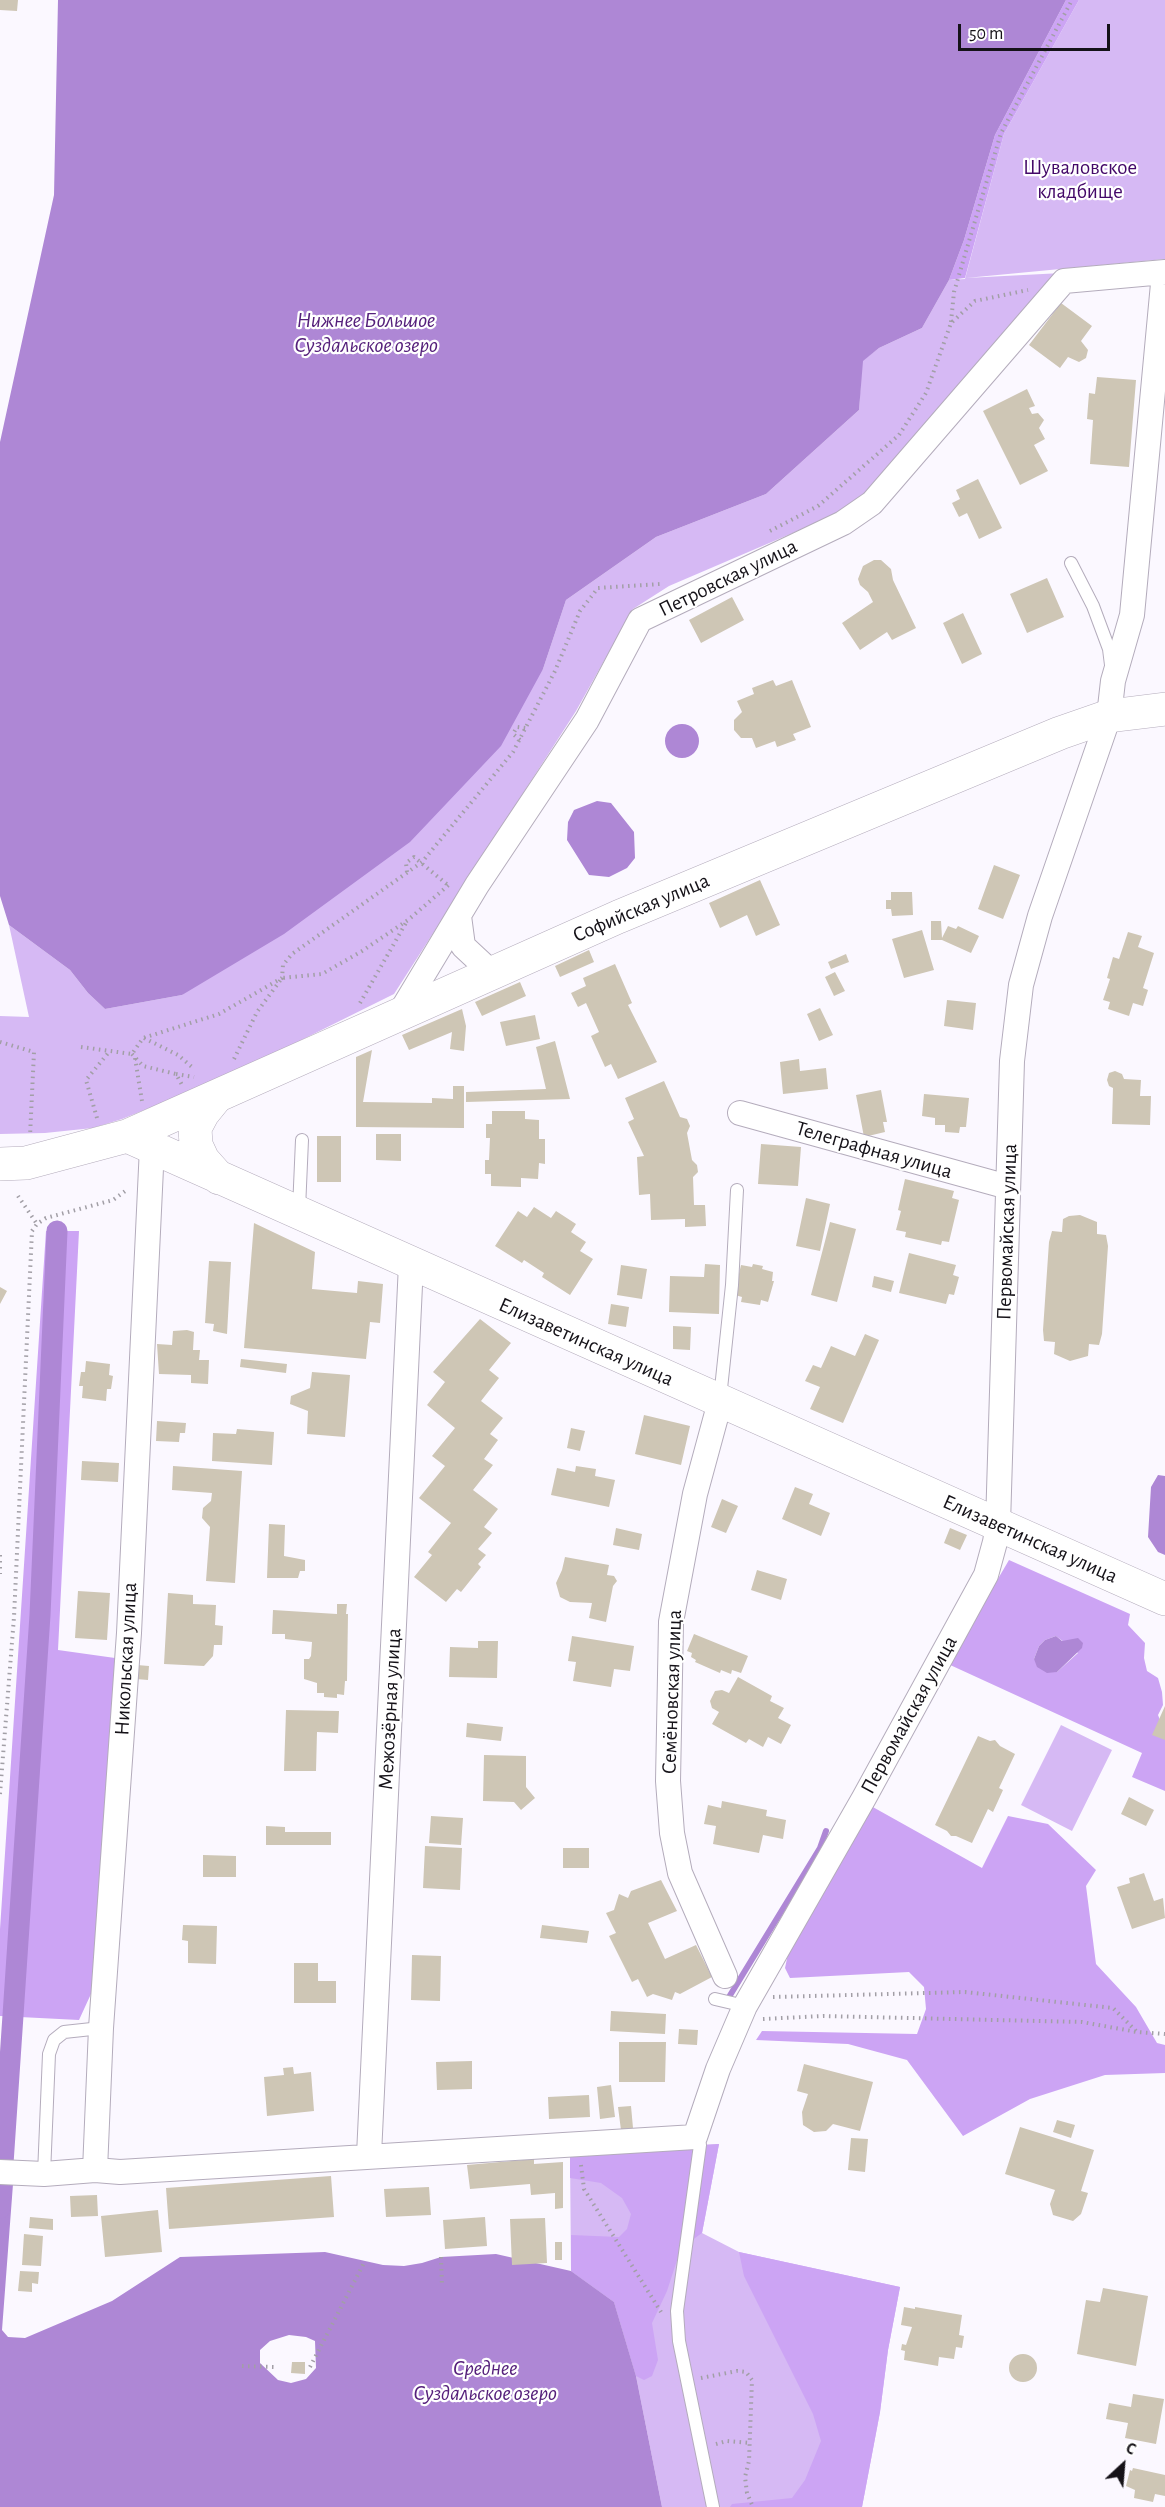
<!DOCTYPE html>
<html>
<head>
<meta charset="utf-8">
<style>
  body { margin:0 }
  #map { position:relative; width:1165px; height:2507px; overflow:hidden; background:#fbf8ff; font-family:"Alegreya Sans",sans-serif }
  canvas { display:block }
  .north { position:absolute; left:1093px; top:2435px; width:60px; height:60px; -webkit-text-stroke:4px #fff; paint-order:stroke; rotate:26deg; font-size:16px; font-weight:700; line-height:24px; text-align:center; color:#151218 }
  .north::after { content:''; display:block; margin:auto; width:21px; height:27px; background:#151218; clip-path:polygon(50% 0,100% 100%,50% 72%,0 100%) }
  .scale { position:absolute; left:958px; top:24px; width:152px; height:27px; box-sizing:border-box; border:3px solid #151218; border-top:0; padding-left:8px; font-size:18px; line-height:21px; white-space:nowrap; color:#151218; -webkit-text-stroke:4px #fff; paint-order:stroke }
</style>
</head>
<body>
<div id="map">
<canvas width="1165" height="2507"></canvas>
<div class="north">С</div>
<div class="scale">50 m</div>
</div>
<script>
const c = document.querySelector('canvas').getContext('2d');
c.lineJoin = 'round';
function fillPath(path, color) {
  c.fillStyle = color;
  c.fill(path, 'evenodd');
}
function poly(rows) {
  const path = new Path2D();
  for (const r of rows) {
    if (r.length === 3) {
      path.moveTo(r[0] + r[2], r[1]);
      path.arc(r[0], r[1], r[2], 0, 2 * Math.PI);
      continue;
    }
    path.moveTo(r[0], r[1]);
    for (let i = 2; i < r.length; i += 2) path.lineTo(r[i], r[i + 1]);
  }
  return path;
}
function stroke(path, color, width, dash) {
  c.strokeStyle = color;
  c.lineWidth = width;
  c.lineCap = dash ? 'butt' : 'round';
  c.setLineDash(dash || []);
  c.stroke(path);
}
function label(font, color, halo, rows, align = 'center') {
  c.font = font + ' "Alegreya Sans",sans-serif';
  c.lineWidth = 4.5;
  c.setLineDash([]);
  c.textBaseline = 'middle';
  c.strokeStyle = halo;
  c.fillStyle = color;
  for (const [text, x, y, turn = 0] of rows) {
    c.save();
    c.translate(x, y);
    c.rotate((+turn || 0) * Math.PI / 180);
    c.textAlign = isNaN(turn) ? turn : align;
    if (halo) c.strokeText(text, 0, 0);
    c.fillText(text, 0, 0);
    c.restore();
  }
}
const green = poly([
  [1079,0,1165,0,1165,259,966,278,1062,273,872,491,844,511,669,586,633,609,576,711,394,994,229,1076,122,1119,93,1128,45,1133,0,1134,0,1016,29,1017,9,925,70,970,88,993,105,1009,182,995,543,669,566,600,656,537,766,494,859,410,862,361,879,348,922,328,949,280,965,279,1004,134],
  [1061,1725,1112,1750,1072,1831,1021,1805],
  [719,2144,702,2233,739,2252,900,2287,888,2350,880,2412,862,2507,662,2507,636,2376,614,2302,571,2271,570,2153]
]);
const forest = poly([
  [1066,0,1079,0,1004,134,965,278,949,280,964,240,995,135],
  [46,1231,79,1231,58,1650,115,1658,96,1983,79,2020,0,2016,0,1929],
  [1009,1560,1130,1614,1128,1625,1145,1643,1144,1658,1147,1671,1158,1678,1162,1692,1163,1705,1158,1715,1165,1733,1165,1791,1132,1777,1142,1753,948,1664],
  [1056,1636,1078,1653,1057,1672,1034,1659,1039,1646,1045,1640],
  [871,1806,982,1868,1008,1816,1048,1824,1096,1870,1086,1886,1096,1964,1136,2007,1157,2043,1165,2045,1165,2073,1105,2075,1030,2099,963,2136,907,2060,848,2044,756,2040,762,2031,917,2034,926,2009,924,1987,909,1972,790,1978,785,1968,788,1954],
  [719,2144,702,2233,681,2248,667,2291,652,2323,658,2360,652,2376,644,2380,636,2376,614,2302,571,2271,571,2235,619,2237,627,2229,631,2214,622,2198,601,2183,570,2178,570,2153],
  [739,2252,900,2287,888,2350,880,2412,862,2507,730,2507,732,2504,792,2498,805,2480,821,2441,813,2414,744,2276]
]);
const water = poly([
  [58,0,1066,0,995,135,964,240,949,280,922,328,879,348,863,361,859,410,766,494,656,537,566,600,543,669,501,746,410,842,284,934,182,995,105,1009,88,993,70,970,9,925,0,896,0,442,54,195],
  [682,741,17],
  [597,801,611,803,634,832,635,858,627,868,609,877,589,875,567,840,568,822,574,810],
  [1158,1475,1165,1476,1165,1555,1158,1552,1148,1537,1151,1487],
  [1056,1636,1062,1641,1078,1638,1083,1643,1082,1648,1057,1672,1047,1673,1037,1667,1034,1659,1039,1646,1045,1640],
  [0,2183,13,2184,2,2330,8,2337,25,2338,112,2301,180,2257,325,2252,383,2265,404,2266,422,2263,441,2257,496,2254,571,2271,614,2302,636,2376,662,2507,0,2507],
  [289,2335,306,2337,315,2341,316,2368,306,2379,291,2383,278,2380,260,2363,260,2350,270,2341]
]);
const stream = poly([
  [729,1997,820,1848,826,1831]
]);
const canal = poly([
  [0,2208,40,1615,57,1231]
]);
const building = poly([
  [0,0,18,0,17,11,0,10],
  [1061,303,1092,326,1081,341,1088,350,1086,358,1079,362,1068,357,1060,368,1029,345],
  [1097,377,1136,380,1129,467,1090,464,1093,420,1087,419,1089,393,1095,394],
  [1027,389,1035,406,1029,408,1032,414,1038,413,1044,420,1039,428,1045,439,1034,445,1048,471,1020,485,983,411],
  [978,479,1002,528,979,539,967,513,959,517,952,503,960,499,956,490],
  [874,560,881,560,891,569,893,580,916,628,892,640,887,632,860,650,842,623,873,602,868,592,860,585,858,579,863,566],
  [1047,578,1064,617,1027,633,1010,594],
  [732,597,744,620,701,643,689,620],
  [963,613,982,654,962,664,943,623],
  [773,680,776,686,792,680,811,727,793,734,796,740,777,747,775,741,756,748,752,738,741,738,734,730,734,720,742,712,737,701,754,694,752,688],
  [994,865,1020,875,1003,919,978,909],
  [760,880,780,925,756,936,747,915,720,928,709,903],
  [891,892,912,892,913,915,892,916,891,909,886,909,886,900,891,900],
  [931,921,941,921,942,938,948,926,956,929,958,926,979,936,971,953,942,940,931,940],
  [922,930,934,970,904,978,892,939],
  [1128,932,1142,936,1138,947,1154,953,1143,988,1148,990,1143,1006,1133,1003,1129,1016,1108,1009,1110,1002,1103,1000,1110,979,1107,978,1113,957,1119,959],
  [589,950,594,962,560,977,555,966],
  [846,954,849,962,831,969,828,962],
  [615,964,632,1003,628,1005,657,1062,618,1079,611,1064,605,1067,591,1036,599,1032,586,1003,578,1007,571,993,586,986,583,978],
  [835,972,845,991,834,996,825,977],
  [520,982,526,996,482,1016,475,1002],
  [947,1000,976,1003,973,1030,944,1026],
  [820,1008,833,1035,819,1041,807,1014],
  [462,1009,466,1026,464,1051,450,1049,452,1032,409,1050,402,1035],
  [535,1015,540,1039,506,1046,500,1022],
  [555,1041,570,1099,466,1102,466,1092,546,1089,536,1047],
  [372,1050,363,1102,432,1103,432,1098,453,1099,453,1086,464,1086,464,1128,356,1127,356,1057],
  [799,1059,800,1071,826,1068,828,1089,783,1094,780,1062],
  [1115,1071,1122,1074,1124,1079,1141,1080,1140,1096,1151,1096,1150,1125,1112,1124,1113,1088,1109,1086,1107,1080,1109,1073],
  [664,1081,680,1117,687,1119,690,1126,687,1133,692,1160,697,1165,698,1172,693,1177,694,1205,705,1205,706,1226,685,1227,685,1219,651,1220,650,1194,639,1195,637,1157,644,1156,628,1122,634,1119,625,1098],
  [881,1090,887,1122,883,1122,885,1132,864,1137,856,1095],
  [924,1094,969,1098,966,1127,960,1127,959,1133,945,1132,945,1125,935,1125,935,1118,922,1116],
  [492,1111,525,1111,525,1119,539,1120,539,1139,545,1139,545,1164,539,1163,538,1179,521,1178,521,1187,491,1186,491,1174,485,1174,485,1160,489,1160,490,1138,486,1138,486,1124,492,1124],
  [376,1134,401,1134,401,1161,376,1160],
  [317,1136,341,1136,341,1182,317,1182],
  [761,1144,801,1147,798,1186,758,1184],
  [905,1179,954,1191,952,1198,959,1200,949,1242,942,1241,941,1245,905,1237,906,1232,896,1230,901,1211,898,1210],
  [806,1198,830,1204,820,1251,796,1246],
  [534,1207,551,1218,556,1211,576,1224,571,1232,586,1242,580,1251,593,1259,570,1295,542,1277,544,1273,524,1260,522,1263,495,1246,518,1211,527,1217],
  [1080,1215,1097,1222,1097,1234,1106,1235,1108,1246,1102,1334,1099,1345,1089,1344,1088,1356,1070,1361,1054,1354,1055,1342,1044,1341,1043,1330,1049,1242,1052,1231,1062,1232,1063,1219,1069,1216],
  [830,1222,856,1229,837,1302,811,1295],
  [254,1223,315,1252,312,1289,357,1293,358,1281,383,1284,380,1323,370,1322,366,1359,244,1348],
  [909,1253,956,1265,953,1275,959,1277,954,1295,949,1294,946,1304,899,1293],
  [209,1261,231,1262,227,1334,213,1331,214,1324,205,1323],
  [705,1264,720,1265,719,1314,669,1312,670,1276,704,1277],
  [753,1264,763,1266,762,1269,773,1272,772,1281,774,1281,768,1302,761,1300,760,1305,741,1302,742,1297,735,1295,737,1274,739,1274,741,1265,752,1267],
  [621,1265,647,1269,642,1299,617,1295],
  [874,1276,894,1281,891,1292,872,1287],
  [0,1287,7,1291,0,1304],
  [611,1304,629,1307,626,1327,608,1324],
  [480,1319,511,1343,489,1370,499,1378,481,1401,503,1418,490,1434,498,1440,484,1459,493,1465,473,1490,498,1509,484,1527,492,1533,478,1549,486,1555,478,1564,481,1567,461,1592,457,1589,446,1602,414,1577,432,1555,428,1552,451,1523,419,1498,445,1466,432,1456,455,1428,427,1405,445,1382,433,1372],
  [673,1326,691,1327,690,1350,673,1349],
  [187,1330,194,1332,193,1350,200,1350,199,1360,209,1360,208,1384,191,1383,191,1375,159,1374,157,1344,172,1345,173,1331],
  [865,1334,879,1340,843,1423,810,1409,820,1387,805,1381,813,1365,821,1368,831,1346,855,1356],
  [241,1359,287,1364,286,1373,240,1367],
  [86,1361,110,1364,109,1375,113,1376,111,1389,107,1389,106,1401,82,1398,83,1386,79,1386,81,1372,85,1372],
  [312,1372,350,1375,345,1437,307,1434,308,1411,290,1404,291,1396,310,1388],
  [644,1415,690,1426,681,1465,635,1454],
  [157,1421,186,1423,185,1433,180,1433,179,1442,156,1441],
  [571,1428,585,1431,580,1451,567,1448],
  [237,1429,274,1432,272,1465,212,1461,213,1433,236,1434],
  [82,1461,119,1463,118,1482,81,1480],
  [173,1466,242,1471,235,1583,206,1581,210,1527,202,1518,203,1508,211,1501,212,1493,172,1490],
  [576,1466,596,1469,595,1476,615,1480,609,1507,551,1495,557,1468,575,1472],
  [795,1487,813,1494,809,1504,830,1513,821,1536,782,1519],
  [722,1499,738,1506,726,1533,711,1527],
  [269,1524,285,1525,284,1556,305,1560,305,1571,300,1571,298,1578,267,1578],
  [616,1528,642,1534,639,1550,613,1545],
  [950,1528,967,1535,960,1550,944,1543],
  [565,1557,609,1565,607,1575,614,1576,617,1581,613,1586,606,1622,589,1618,592,1603,570,1602,560,1597,556,1583,562,1570],
  [757,1570,787,1579,781,1600,751,1590],
  [78,1591,110,1593,107,1640,75,1638],
  [168,1593,193,1595,193,1604,216,1605,215,1625,223,1626,222,1645,214,1645,213,1656,204,1666,164,1664],
  [337,1604,347,1604,346,1614,348,1614,347,1681,345,1681,344,1695,337,1694,337,1698,324,1697,324,1693,317,1693,317,1683,304,1679,304,1659,309,1659,311,1656,312,1642,285,1639,285,1634,272,1634,273,1610,337,1614],
  [694,1634,748,1656,741,1673,732,1670,731,1674,721,1670,720,1673,695,1662,696,1660,691,1657,692,1653,687,1651],
  [572,1636,634,1646,630,1671,614,1669,611,1687,573,1681,576,1662,568,1661],
  [478,1641,498,1641,497,1678,449,1677,450,1647,478,1648],
  [137,1665,149,1666,148,1680,136,1679],
  [738,1677,772,1696,770,1701,784,1708,778,1718,791,1725,781,1744,768,1737,763,1747,749,1739,746,1743,712,1724,719,1712,712,1708,710,1701,715,1691,722,1690,729,1693],
  [1165,1706,1165,1740,1152,1735],
  [286,1710,339,1711,338,1733,317,1732,316,1771,284,1771],
  [467,1723,503,1727,501,1741,466,1737],
  [978,1736,990,1741,995,1740,1000,1746,1015,1754,999,1788,1003,1790,993,1812,988,1809,972,1843,956,1836,951,1836,947,1831,935,1825],
  [484,1755,526,1756,526,1787,535,1798,521,1810,514,1802,483,1801],
  [1129,1797,1154,1810,1146,1826,1121,1814],
  [722,1801,767,1810,766,1816,786,1820,783,1839,763,1835,759,1853,713,1844,716,1826,704,1824,708,1805,721,1808],
  [431,1816,463,1818,461,1845,429,1843],
  [266,1826,285,1827,285,1832,331,1832,331,1845,266,1845],
  [425,1846,462,1848,460,1890,423,1888],
  [563,1848,589,1848,589,1868,563,1868],
  [203,1855,236,1856,236,1877,203,1877],
  [1144,1873,1154,1901,1163,1898,1165,1918,1132,1929,1117,1887,1130,1883,1129,1878],
  [661,1880,677,1911,648,1923,665,1959,696,1945,712,1977,680,1994,675,1992,672,2000,653,1994,647,1997,638,1979,632,1982,609,1936,616,1933,606,1913,614,1910,619,1894,628,1898,631,1891],
  [183,1925,217,1926,216,1964,188,1963,188,1941,182,1940],
  [542,1925,589,1931,587,1943,540,1938],
  [412,1955,441,1956,440,2001,411,2000],
  [294,1963,318,1963,318,1981,336,1981,336,2003,294,2003],
  [611,2011,666,2014,665,2034,610,2031],
  [679,2029,698,2030,697,2045,678,2044],
  [619,2042,666,2042,665,2082,619,2082],
  [472,2061,472,2089,437,2090,436,2062],
  [804,2064,873,2082,860,2131,833,2124,826,2131,814,2132,803,2125,802,2112,808,2094,797,2091],
  [293,2067,294,2074,311,2072,314,2111,267,2116,264,2077,284,2075,283,2068],
  [611,2085,615,2117,600,2119,597,2087],
  [589,2095,590,2117,549,2119,548,2097],
  [631,2106,633,2128,621,2130,618,2107],
  [1057,2120,1075,2125,1071,2138,1053,2132],
  [1020,2127,1094,2150,1081,2191,1088,2193,1081,2214,1073,2221,1053,2215,1050,2204,1055,2190,1005,2174],
  [851,2138,868,2139,865,2172,848,2170],
  [534,2159,534,2164,563,2162,563,2208,555,2209,555,2193,531,2195,530,2184,470,2189,467,2165],
  [331,2176,334,2217,169,2229,166,2188],
  [429,2187,431,2215,386,2217,384,2189],
  [97,2195,98,2216,71,2217,70,2196],
  [158,2210,162,2252,105,2257,101,2216],
  [30,2217,53,2219,53,2230,29,2228],
  [485,2217,487,2246,445,2249,443,2220],
  [545,2218,547,2263,512,2265,510,2219],
  [24,2234,43,2236,41,2266,22,2265],
  [555,2242,562,2242,562,2260,555,2260],
  [20,2271,39,2272,38,2284,32,2283,32,2292,18,2291],
  [1103,2288,1148,2296,1136,2366,1077,2354,1086,2300,1100,2302],
  [904,2307,915,2309,915,2307,962,2315,959,2335,964,2336,962,2348,956,2347,954,2359,939,2357,938,2366,904,2360,905,2351,901,2350,902,2344,906,2345,912,2327,901,2325],
  [1023,2368,14],
  [292,2362,305,2362,305,2374,291,2373],
  [1133,2394,1164,2399,1156,2444,1125,2438,1128,2423,1106,2419,1109,2403,1131,2407],
  [1133,2468,1165,2475,1165,2496,1155,2494,1153,2502,1134,2498,1135,2490,1126,2486,1130,2470,1132,2471]
]);
const path = poly([
  [951,322,954,292,1001,133,1072,0],
  [770,531,818,506,899,435,926,393,951,323,975,301,1028,290],
  [520,740,513,734,517,727,526,728],
  [407,872,406,863,414,857,449,886],
  [360,1003,407,921],
  [144,1038,178,1055,192,1067],
  [0,1042,34,1052,30,1136],
  [81,1047,132,1054,143,1038,219,1014,282,978,283,965,292,954,422,862,513,752,555,671,580,611,598,588,660,584],
  [132,1054,143,1066,176,1074,182,1085],
  [135,1058,142,1101],
  [234,1059,257,1012,282,978,322,974,362,951,408,920,451,883],
  [176,1074,194,1077],
  [97,1118,86,1080,109,1052],
  [18,1196,37,1224],
  [0,1555,0,1574],
  [0,1794,14,1617,32,1231,37,1224,46,1218,113,1200,128,1189],
  [773,1997,965,1992,1113,2008,1136,2031],
  [763,2019,823,2016,1082,2022,1137,2032,1165,2034],
  [581,2165,584,2189,661,2312],
  [441,2257,442,2286],
  [242,2366,274,2367],
  [310,2367,365,2261],
  [701,2378,737,2371,746,2372,752,2380,749,2461,745,2477,747,2493,753,2507],
  [716,2444,727,2441,751,2443]
]);
const lane = poly([
  [1071,563,1093,606,1109,649,1111,665],
  [299,1209,302,1140],
  [720,1398,732,1285,737,1190],
  [715,1999,745,2006],
  [695,2137,700,2145,677,2311,679,2341,713,2507],
  [44,2174,49,2054,54,2040,64,2032,101,2028]
]);
const street = poly([
  [459,916,463,946,492,973],
  [400,1013,477,885,587,720,640,620,843,523,872,503,1064,281,1165,272],
  [740,1113,1008,1187],
  [720,1402,695,1494,671,1622,668,1781,672,1833,680,1873,725,1976],
  [369,2155,411,1264],
  [95,2170,101,2028,129,1633,152,1147],
  [0,2172,44,2174,95,2170,120,2172,695,2137,718,2069,745,2006,864,1798,986,1575,995,1542,998,1524,1012,1061,1021,985,1040,916,1109,716,1113,681,1132,615,1164,273]
]);
const secondary = poly([
  [216,1097,203,1113,195,1128,196,1145,203,1160,219,1178],
  [127,1136,1165,1599],
  [0,1164,26,1163,127,1136,618,917,1060,733,1109,716,1165,709]
]);
const parkNames = [
  ["Шуваловское",1080,168],
  ["кладбище",1080,192]
];
const streetNames = [
  ["Петровская улица",728,578,-26],
  ["Софийская улица",641,908,-23],
  ["Телеграфная улица",874,1150,16],
  ["Первомайская улица",1007,1232,-88],
  ["Елизаветинская улица",586,1342,24],
  ["Елизаветинская улица",1030,1539,24],
  ["Никольская улица",126,1659,-87],
  ["Семёновская улица",672,1692,-88],
  ["Межозёрная улица",390,1709,-87],
  ["Первомайская улица",909,1715,-61]
];
const waterNames = [
  ["Нижнее Большое",366,320],
  ["Суздальское озеро",366,345],
  ["Среднее",485,2368],
  ["Суздальское озеро",485,2393]
];
fillPath(green, '#d6b9f4');
fillPath(forest, '#cca4f4');
fillPath(water, '#ae87d5');
stroke(stream, '#ae87d5', 6);
stroke(canal, '#ae87d5', 21);
fillPath(building, '#cec6b5');
stroke(lane, '#b4acbc', 14);
stroke(street, '#b4acbc', 26);
stroke(secondary, '#b4acbc', 34);
stroke(path, '#a29fa6', 4, [1.5, 4.5]);
stroke(lane, '#fff', 12);
stroke(street, '#fff', 24);
stroke(secondary, '#fff', 33);
label('21px', '#430868', '#fff', parkNames);
label('21px', '#151218', '#fff', streetNames);
label('italic 22px', '#55207b', '#fff', waterNames);
</script>
</body>
</html>
